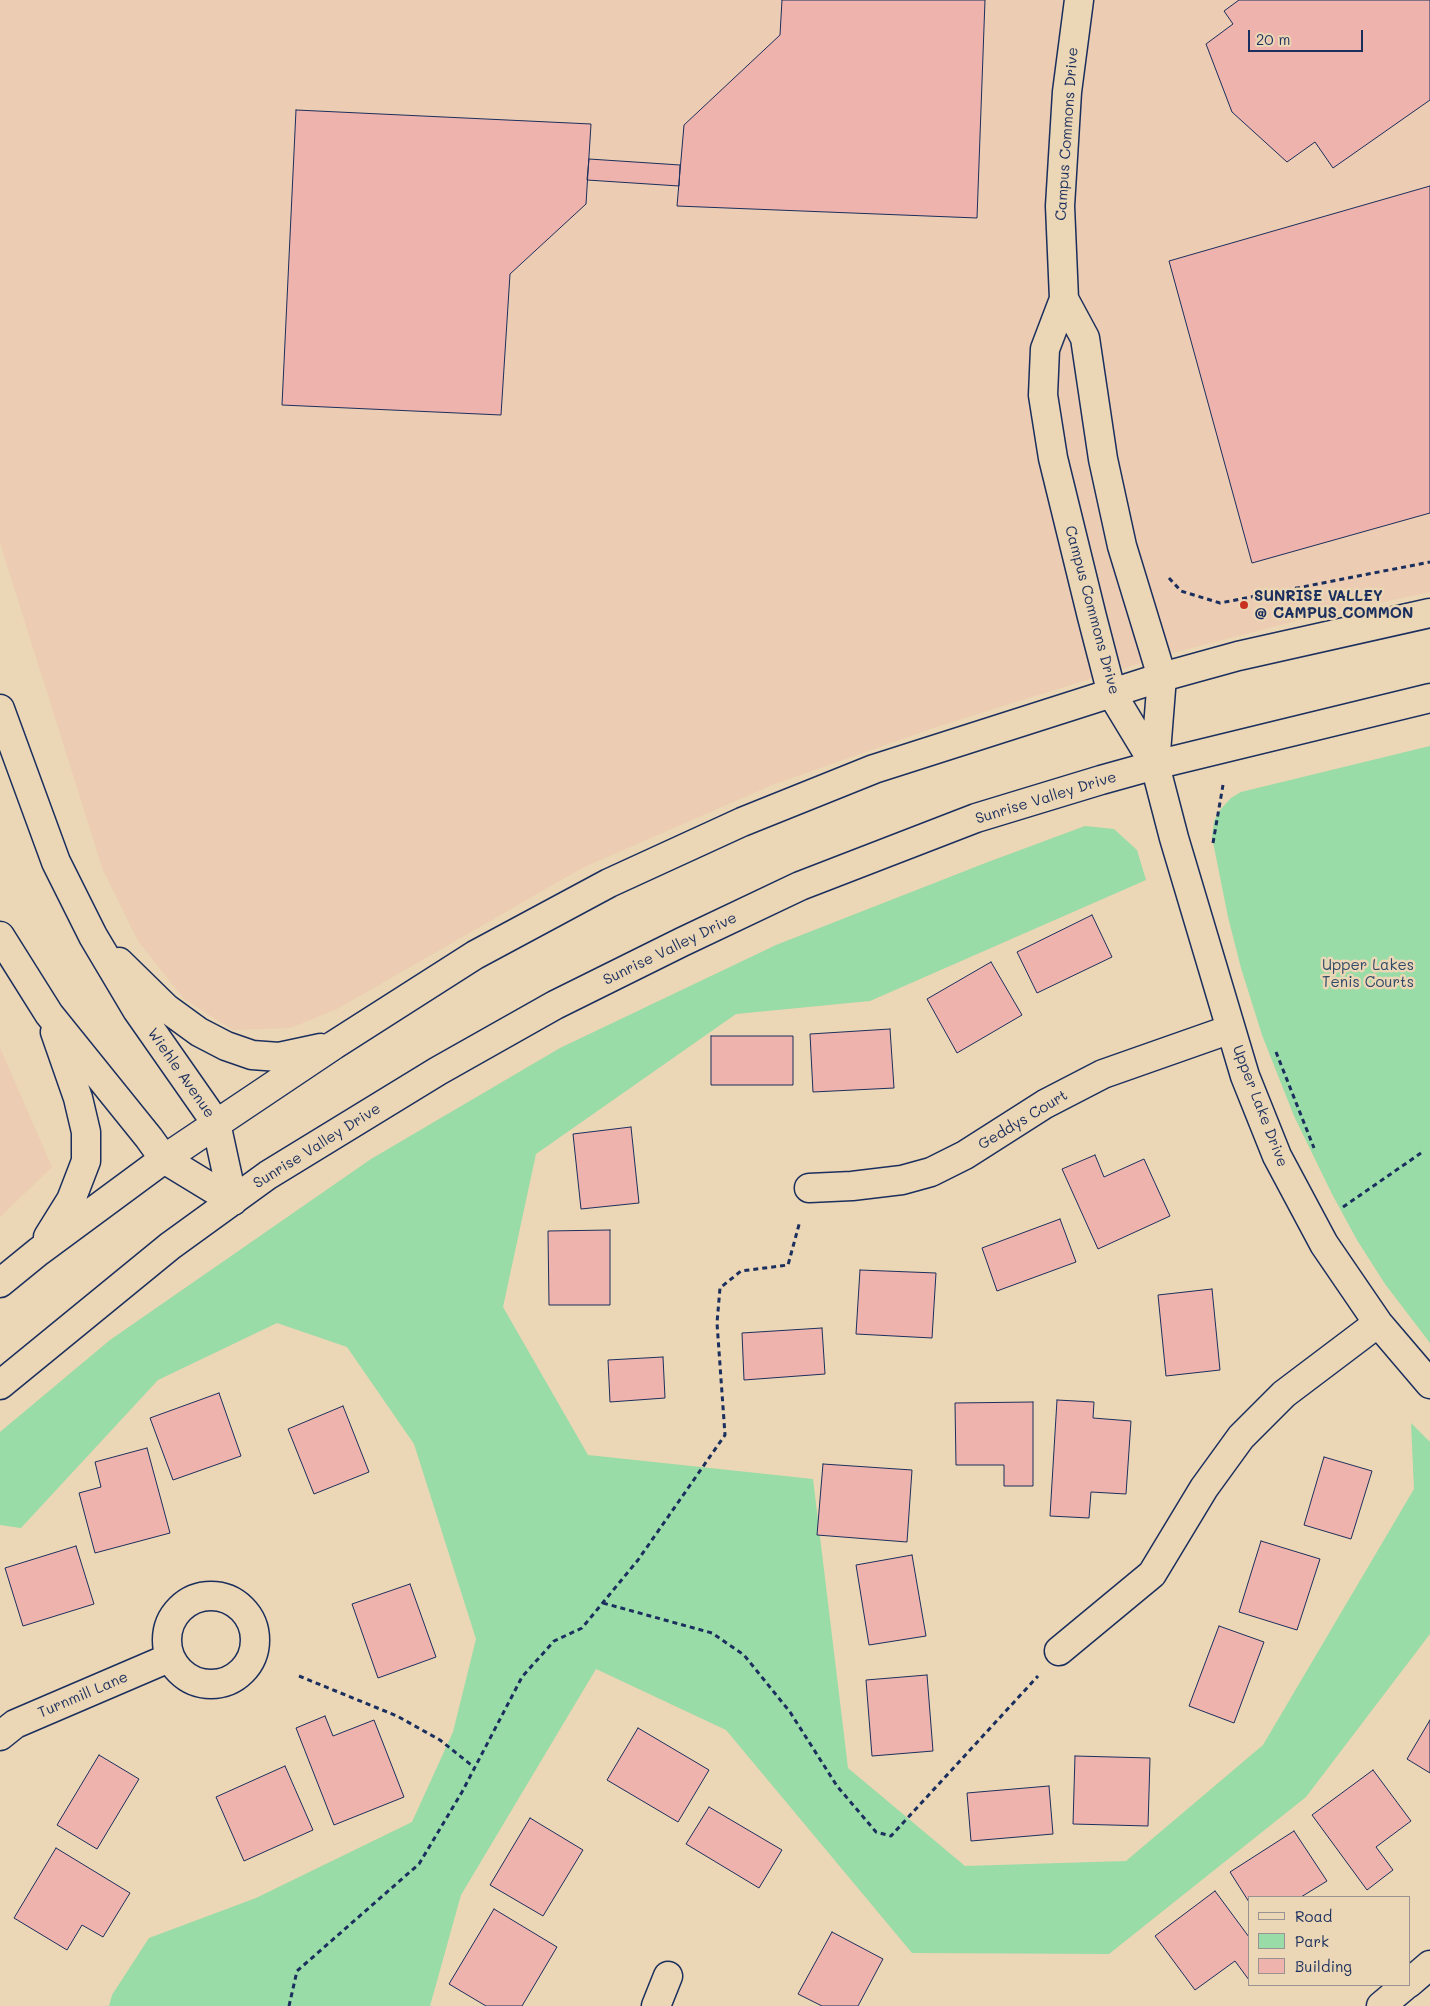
<!DOCTYPE html>
<html>
<head>
<meta charset="utf-8">
<style>
  body { margin:0 }
  #map { position:relative; width:1430px; height:2006px; overflow:hidden; background:#ebd6b5; font-family:Mali,sans-serif }
  canvas { display:block }
  .legend { position:absolute; left:1248px; top:1896px; width:162px; height:90px; box-sizing:border-box; background:#ebd6b5; border:1px solid #989392; margin:0; padding:6px 9px; list-style:none; font-size:15px; color:#1b2f5e }
  .legend li { display:flex; align-items:center; gap:10px; height:25px }
  .legend b { width:25px; border:1px solid #989392 }
  .scale { position:absolute; left:1248px; top:30px; width:115px; height:22px; box-sizing:border-box; border:2px solid #1b2f5e; border-top:0; padding-left:6px; font-size:15px; line-height:18px; white-space:nowrap; color:#1b2f5e; -webkit-text-stroke:4px #ebd6b5; paint-order:stroke }
</style>
</head>
<body>
<div id="map">
<canvas width="1430" height="2006"></canvas>
<ul class="legend">
<li><b style="height:6px;background:#ebd6b5"></b>Road</li>
<li><b style="height:14px;background:#99dca7"></b>Park</li>
<li><b style="height:14px;background:#eeb3ac"></b>Building</li>
</ul>
<div class="scale">20 m</div>
</div>
<script>
const c = document.querySelector('canvas').getContext('2d');
c.lineJoin = 'round';
function fillPath(path, color) {
  c.fillStyle = color;
  c.fill(path, 'evenodd');
}
function poly(rows) {
  const path = new Path2D();
  for (const r of rows) {
    if (r.length === 3) {
      path.moveTo(r[0] + r[2], r[1]);
      path.arc(r[0], r[1], r[2], 0, 2 * Math.PI);
      continue;
    }
    path.moveTo(r[0], r[1]);
    for (let i = 2; i < r.length; i += 2) path.lineTo(r[i], r[i + 1]);
  }
  return path;
}
function stroke(path, color, width, dash) {
  c.strokeStyle = color;
  c.lineWidth = width;
  c.lineCap = dash ? 'butt' : 'round';
  c.setLineDash(dash || []);
  c.stroke(path);
}
function label(font, color, halo, rows, align = 'center') {
  c.font = font + ' Mali,sans-serif';
  c.lineWidth = 5;
  c.setLineDash([]);
  c.textBaseline = 'middle';
  c.strokeStyle = halo;
  c.fillStyle = color;
  for (const [text, x, y, turn = 0] of rows) {
    c.save();
    c.translate(x, y);
    c.rotate((+turn || 0) * Math.PI / 180);
    c.textAlign = isNaN(turn) ? turn : align;
    if (halo) c.strokeText(text, 0, 0);
    c.fillText(text, 0, 0);
    c.restore();
  }
}
const built = poly([
  [0,0,1430,0,1430,592,1303,619,1176,652,939,726,772,785,582,868,337,1009,290,1028,233,1030,184,999,138,941,103,870,0,543],
  [0,1048,52,1167,0,1217]
]);
const green = poly([
  [1430,746,1430,1343,1385,1284,1357,1240,1332,1194,1294,1116,1262,1035,1241,968,1228,917,1212,837,1214,821,1220,810,1231,798,1241,792],
  [1085,826,1114,829,1137,850,1146,880,870,1001,736,1014,536,1154,503,1307,588,1455,813,1479,848,1768,965,1866,1126,1861,1263,1745,1414,1489,1411,1423,1430,1442,1430,1634,1306,1797,1109,1954,912,1953,726,1730,596,1669,461,1895,430,2006,109,2006,112,1995,149,1938,256,1898,412,1822,453,1732,476,1639,414,1444,347,1347,277,1323,158,1380,21,1528,0,1525,0,1432,110,1340,371,1159,560,1048,776,945,988,862]
]);
const building = poly([
  [782,0,985,0,977,218,677,206,684,125,780,35,782,0],
  [1239,0,1430,0,1430,100,1333,168,1315,142,1287,162,1232,112,1206,44,1233,24,1224,11,1239,0],
  [296,110,591,124,586,204,510,274,501,415,282,405,296,110],
  [589,159,680,165,679,186,587,180,589,159],
  [1430,186,1430,513,1252,563,1169,261,1430,186],
  [1092,915,1112,957,1037,993,1017,952,1092,915],
  [991,962,1022,1015,957,1053,927,999,991,962],
  [890,1029,894,1088,813,1092,810,1034,890,1029],
  [711,1036,793,1036,793,1085,711,1085,711,1036],
  [631,1127,639,1203,581,1209,573,1134,631,1127],
  [1095,1155,1104,1177,1144,1159,1170,1216,1098,1249,1062,1169,1095,1155],
  [1060,1219,1076,1262,997,1291,982,1248,1060,1219],
  [610,1230,610,1305,549,1305,548,1231,610,1230],
  [860,1270,936,1273,932,1338,856,1334,860,1270],
  [1212,1289,1220,1370,1166,1376,1158,1295,1212,1289],
  [822,1328,825,1374,744,1380,742,1333,822,1328],
  [663,1357,665,1398,610,1402,608,1360,663,1357],
  [219,1393,241,1456,173,1480,150,1418,219,1393],
  [1057,1400,1094,1402,1093,1418,1131,1421,1126,1494,1091,1492,1089,1518,1050,1516,1057,1400],
  [1033,1402,1033,1486,1004,1486,1004,1465,956,1465,955,1403,1033,1402],
  [343,1406,369,1472,314,1494,288,1429,343,1406],
  [147,1448,170,1533,95,1553,79,1493,101,1487,95,1462,147,1448],
  [1324,1457,1372,1471,1351,1539,1304,1525,1324,1457],
  [823,1464,912,1470,907,1542,817,1535,823,1464],
  [1261,1541,1320,1559,1297,1630,1239,1612,1261,1541],
  [76,1546,94,1604,23,1626,5,1568,76,1546],
  [912,1555,926,1636,869,1645,856,1565,912,1555],
  [410,1584,436,1657,378,1678,352,1604,410,1584],
  [1219,1626,1264,1642,1234,1723,1189,1706,1219,1626],
  [927,1675,933,1751,872,1756,866,1680,927,1675],
  [325,1716,333,1736,374,1720,404,1797,334,1825,296,1728,325,1716],
  [1430,1720,1430,1773,1407,1759,1430,1720],
  [638,1728,709,1770,678,1822,607,1780,638,1728],
  [99,1755,139,1779,97,1849,57,1825,99,1755],
  [1075,1756,1150,1758,1148,1826,1073,1824,1075,1756],
  [285,1766,313,1830,244,1861,216,1797,285,1766],
  [1373,1770,1411,1821,1376,1847,1393,1870,1367,1890,1312,1815,1373,1770],
  [1049,1786,1053,1834,971,1841,967,1793,1049,1786],
  [709,1807,782,1850,759,1888,686,1844,709,1807],
  [530,1818,583,1850,543,1916,490,1885,530,1818],
  [1294,1831,1327,1881,1301,1897,1249,1897,1249,1902,1230,1872,1294,1831],
  [56,1848,130,1893,103,1937,82,1925,67,1950,14,1918,56,1848],
  [1215,1891,1249,1937,1249,1980,1235,1961,1195,1990,1155,1936,1215,1891],
  [494,1909,557,1947,522,2006,486,2006,449,1984,494,1909],
  [832,1932,883,1959,858,2006,822,2006,798,1994,832,1932]
]);
const path = poly([
  [1169,578,1181,591,1220,603,1430,562],
  [1213,843,1223,785],
  [1276,1052,1314,1148],
  [1343,1207,1421,1153],
  [603,1603,712,1633,744,1655,790,1712,837,1786,876,1832,891,1836,1038,1676],
  [299,1676,397,1716,440,1740,475,1768],
  [289,2006,297,1971,419,1864,462,1792,522,1677,554,1641,582,1628,638,1560,725,1435,717,1323,720,1288,741,1271,788,1265,800,1221]
]);
const street = poly([
  [1079,0,1067,92,1060,206,1064,299,1045,349,1043,395,1053,458,1092,617,1112,694,1155,765,1174,838,1245,1076,1277,1156,1324,1244,1378,1323,1430,1384],
  [1064,299,1085,338,1103,459,1122,546,1162,677,1155,765],
  [809,1188,852,1186,902,1180,931,1172,965,1155,1045,1104,1103,1074,1231,1029],
  [211,1640,44],
  [1059,1651,1152,1574,1204,1488,1241,1437,1284,1394,1378,1323],
  [0,1736,15,1724,169,1658],
  [1409,1983,1430,1965],
  [656,2006,668,1976],
  [1381,2006,1406,1985]
]);
const secondary = poly([
  [0,709,56,862,93,936,137,1010,216,1123,233,1201],
  [0,936,49,1014,149,1138,164,1159,233,1201],
  [119,962,166,1008,199,1032,226,1046,252,1055,279,1057,321,1048],
  [48,1237,71,1200,86,1161,86,1132,78,1098,55,1032],
  [0,1283,38,1252,164,1159,334,1045,475,955,609,883,742,822,874,769,1162,677,1238,656,1430,613],
  [0,1385,170,1246,268,1175,438,1071,555,1005,682,942,800,886,976,818,1101,780,1155,765,1430,698]
]);
const markers = [
  [1244,605,5,"#c8321e"]
];
const streetNames = [
  ["Campus Commons Drive",1067,134,-86],
  ["Campus Commons Drive",1092,610,75],
  ["Sunrise Valley Drive",1046,798,-17],
  ["Sunrise Valley Drive",670,949,-26],
  ["Wiehle Avenue",181,1073,55],
  ["Upper Lake Drive",1260,1106,69],
  ["Geddys Court",1023,1120,-31],
  ["Sunrise Valley Drive",317,1146,-32],
  ["Turnmill Lane",83,1695,-23]
];
const poiNames = [
  ["SUNRISE VALLEY",1254,596],
  ["@ CAMPUS COMMON",1254,613]
];
const parkNames = [
  ["Upper Lakes",1368,965],
  ["Tenis Courts",1368,982]
];
fillPath(built, '#ecccb2');
fillPath(green, '#99dca7');
fillPath(building, '#eeb3ac');
stroke(building, '#1b2f5e', 1);
stroke(street, '#1b2f5e', 31);
stroke(secondary, '#1b2f5e', 31);
stroke(path, '#1b2f5e', 3, [5, 4]);
stroke(street, '#ebd6b5', 28);
stroke(secondary, '#ebd6b5', 28);
for (const [x, y, r, color] of markers) {
  const dot = new Path2D();
  dot.arc(x, y, r, 0, 2 * Math.PI);
  c.fillStyle = color;
  c.fill(dot);
  stroke(dot, '#ebd6b5', 2);
}
label('15px', '#1b2f5e', '#ebd6b5', streetNames);
label('bold 15px', '#1b2f5e', '#ebd6b5', poiNames, 'left');
label('15px', '#2e4969', '#ebd6b5', parkNames);
</script>
</body>
</html>
